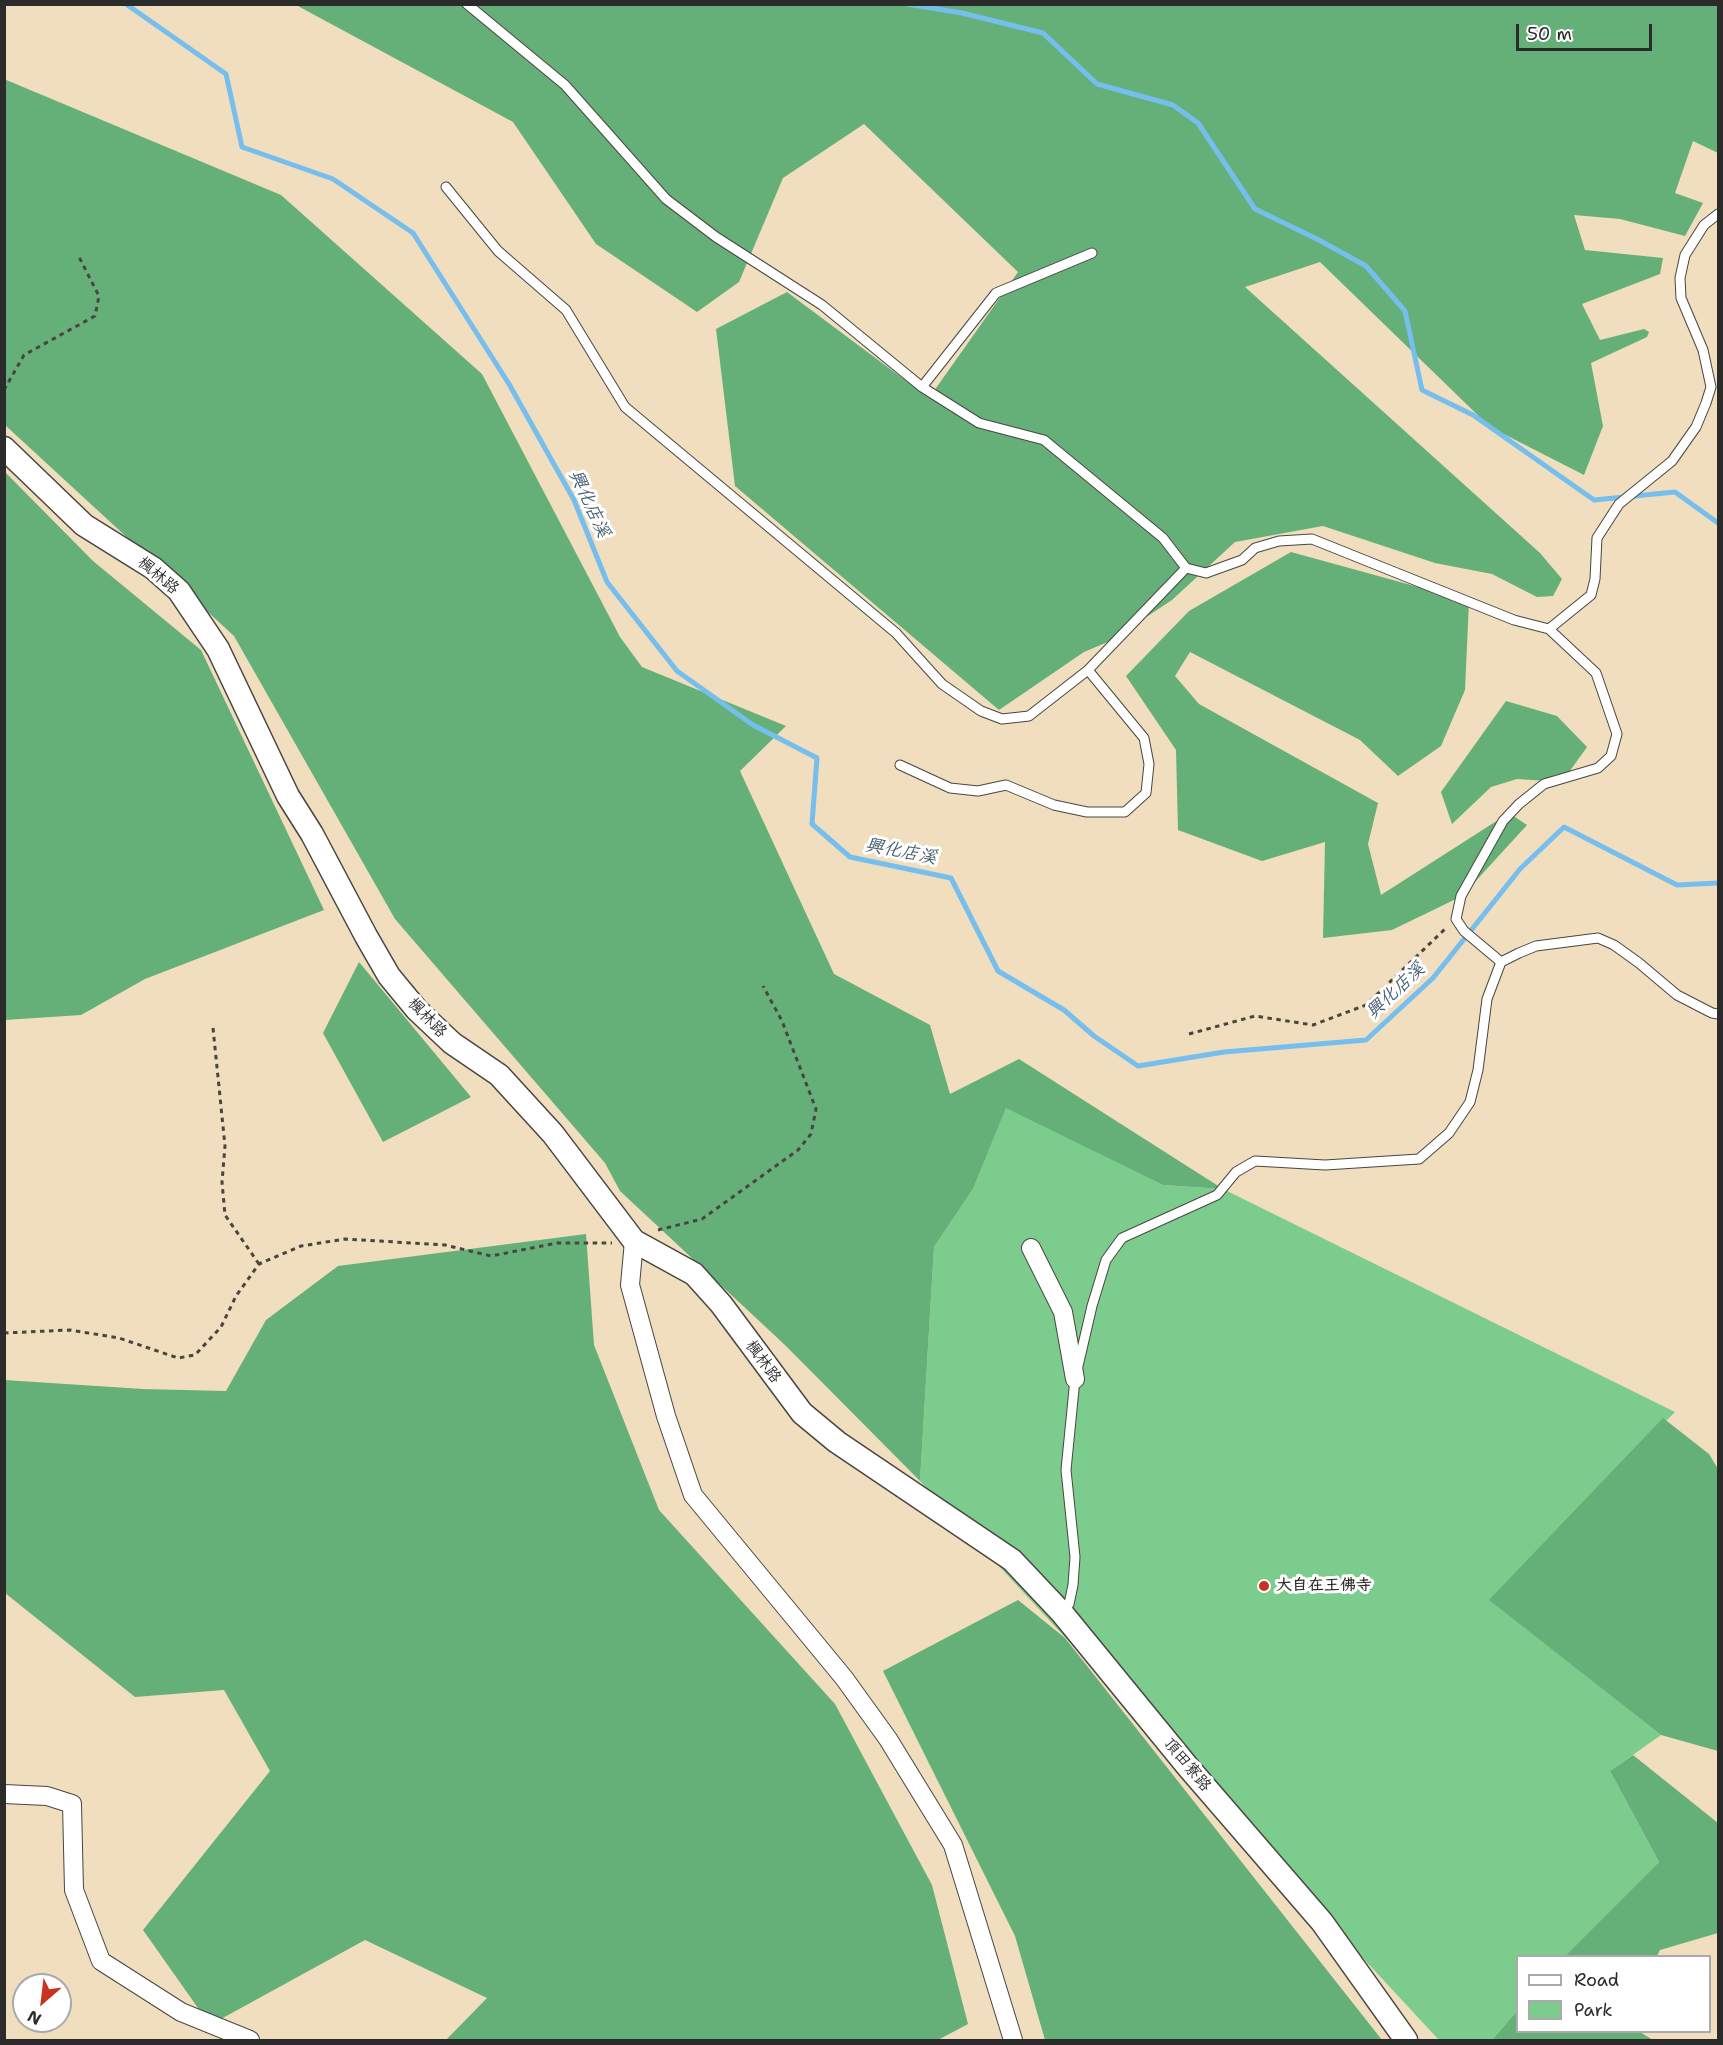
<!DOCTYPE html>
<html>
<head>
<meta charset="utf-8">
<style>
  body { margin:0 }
  #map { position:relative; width:1723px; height:2045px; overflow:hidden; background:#f0debe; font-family:"Shantell Sans",sans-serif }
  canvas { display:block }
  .frame { position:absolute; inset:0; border:6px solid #2b2b2b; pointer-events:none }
  .legend { position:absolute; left:1516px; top:1955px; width:195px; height:78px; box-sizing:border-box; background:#fff; border:2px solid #aaa; margin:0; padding:8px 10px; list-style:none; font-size:18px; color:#2b2b2b }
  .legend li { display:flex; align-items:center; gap:12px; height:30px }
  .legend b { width:30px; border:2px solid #aaa }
  .north { position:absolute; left:12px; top:1973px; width:60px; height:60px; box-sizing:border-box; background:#fff; border:2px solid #aaa; border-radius:50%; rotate:208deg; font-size:16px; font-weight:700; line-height:24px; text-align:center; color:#2b2b2b }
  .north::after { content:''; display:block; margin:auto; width:21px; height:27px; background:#c8321e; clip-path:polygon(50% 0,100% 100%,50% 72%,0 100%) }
  .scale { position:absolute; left:1516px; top:24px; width:136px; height:27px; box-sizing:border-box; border:3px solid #2b2b2b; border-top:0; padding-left:8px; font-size:18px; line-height:21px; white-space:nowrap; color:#2b2b2b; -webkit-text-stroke:4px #fff; paint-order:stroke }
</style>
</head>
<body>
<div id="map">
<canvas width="1723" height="2045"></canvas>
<div class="frame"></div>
<ul class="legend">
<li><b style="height:8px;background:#fff"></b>Road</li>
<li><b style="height:16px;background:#7ccc8d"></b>Park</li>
</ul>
<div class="north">N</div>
<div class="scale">50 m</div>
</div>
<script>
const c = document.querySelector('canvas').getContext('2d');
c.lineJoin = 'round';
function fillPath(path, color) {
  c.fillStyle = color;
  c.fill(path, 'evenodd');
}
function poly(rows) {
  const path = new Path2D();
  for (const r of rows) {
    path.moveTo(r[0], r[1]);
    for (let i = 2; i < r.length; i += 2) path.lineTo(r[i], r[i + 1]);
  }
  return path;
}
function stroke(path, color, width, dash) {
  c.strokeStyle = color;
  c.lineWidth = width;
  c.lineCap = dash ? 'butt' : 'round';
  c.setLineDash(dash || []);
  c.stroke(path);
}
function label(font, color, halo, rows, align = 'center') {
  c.font = font + ' "Shantell Sans","LXGW WenKai TC",sans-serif';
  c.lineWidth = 6;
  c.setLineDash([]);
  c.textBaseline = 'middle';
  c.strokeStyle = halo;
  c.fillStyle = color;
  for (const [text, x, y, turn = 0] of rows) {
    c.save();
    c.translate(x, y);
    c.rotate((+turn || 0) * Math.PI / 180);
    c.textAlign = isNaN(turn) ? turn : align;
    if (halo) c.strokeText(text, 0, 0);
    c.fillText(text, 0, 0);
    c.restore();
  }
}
const green = poly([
  [1006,1107,1163,1185,1223,1189,1675,1412,1490,1600,1661,1735,1610,1771,1659,1862,1565,1956,1518,1956,1517,2011,1492,2040,1439,2040,920,1481,934,1247,973,1189]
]);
const forest = poly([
  [296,5,1718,5,1718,153,1693,141,1675,193,1703,203,1685,236,1620,219,1574,215,1585,250,1663,258,1660,274,1582,304,1600,340,1644,329,1649,332,1647,337,1591,363,1603,426,1584,475,1490,427,1320,262,1245,287,1540,553,1562,579,1553,596,1537,597,1492,574,1435,563,1323,526,1235,542,1172,600,1110,641,1084,652,999,710,735,486,716,329,787,292,929,398,1018,272,864,124,783,178,739,282,697,312,596,244,513,122],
  [4,79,281,195,482,374,620,637,642,667,786,726,740,771,834,974,930,1025,950,1094,1019,1059,1223,1189,1163,1185,1006,1108,973,1189,934,1247,920,1481,786,1346,620,1191,605,1163,395,919,234,636,5,425],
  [4,471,93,561,201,650,324,910,145,979,81,1015,5,1020],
  [1291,552,1469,601,1465,690,1441,746,1398,776,1360,740,1190,652,1175,676,1199,704,1378,803,1368,844,1381,895,1509,813,1527,825,1462,896,1392,930,1323,938,1325,842,1262,861,1178,830,1176,750,1126,676,1189,611],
  [1506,701,1557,716,1587,747,1562,782,1517,779,1491,787,1452,824,1441,792],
  [359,962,471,1097,383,1142,323,1033],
  [586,1234,594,1345,659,1510,835,1704,932,1885,968,2024,938,2040,446,2040,487,1998,365,1940,210,2025,143,1930,270,1771,224,1690,135,1697,5,1593,4,1380,143,1389,226,1391,266,1320,338,1266],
  [1663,1418,1709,1454,1718,1469,1718,1751,1661,1735,1489,1600],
  [1018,1600,1065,1638,1382,2040,1045,2040,1015,1936,883,1671],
  [1633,1755,1718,1823,1718,1933,1660,1950,1657,1956,1565,1956,1659,1862,1610,1771],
  [1517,2011,1518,2032,1640,2032,1653,2040,1492,2040]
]);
const stream = poly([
  [126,4,226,74,242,147,333,179,413,233,509,384,574,500,607,582,677,671,753,725,817,758,812,824,850,857,951,878,998,971,1064,1010,1094,1036,1138,1066,1224,1052,1366,1040,1433,978,1520,869,1564,827,1677,885,1718,883],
  [907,4,962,13,1043,33,1097,84,1173,105,1198,123,1255,209,1317,239,1366,266,1405,311,1422,390,1473,415,1594,500,1675,492,1718,523]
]);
const path = poly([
  [4,390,24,355,95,316,99,296,79,257],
  [213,1028,225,1146,222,1182,225,1215,259,1264],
  [1189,1034,1255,1016,1313,1025,1366,1005,1446,928],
  [658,1230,702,1219,798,1150,811,1134,816,1109,782,1021,763,986],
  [4,1333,70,1330,119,1338,178,1358,195,1355,221,1327,236,1296,259,1264,301,1246,345,1239,445,1245,491,1256,557,1243,612,1243]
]);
const service = poly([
  [446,187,498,251,566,310,625,407,896,633,942,684,981,711,1002,719,1029,716,1088,670,1186,568,1163,538,1044,440,979,423,922,387,822,305,716,237,666,199,565,85,467,4],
  [922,387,996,293,1092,253],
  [1186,568,1206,573,1242,560,1255,548,1279,541,1312,539,1514,620,1549,629,1596,673,1617,734,1611,756,1598,768,1544,784,1519,804,1503,821,1461,896,1456,919,1464,931,1501,962],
  [1549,629,1591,595,1595,579,1597,538,1619,504,1672,461,1696,427,1706,403,1711,387,1703,350,1681,298,1680,278,1685,255,1704,225,1718,214],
  [900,765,950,788,978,791,1006,785,1054,805,1087,812,1125,812,1146,793,1149,764,1144,738,1088,670],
  [1063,1612,1069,1604,1073,1585,1075,1557,1066,1470,1075,1379,1092,1306,1106,1260,1122,1238,1217,1195,1236,1172,1255,1161,1325,1165,1419,1159,1449,1133,1470,1102,1478,1070,1487,999,1501,962,1519,953,1536,946,1598,938,1614,945,1639,963,1677,995,1712,1013,1718,1014]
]);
const minor = poly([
  [634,1241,630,1285,666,1416,693,1495,844,1678,888,1739,953,1845,1013,2040],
  [1031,1248,1063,1312,1075,1379],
  [4,1794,47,1796,72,1804,74,1890,101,1961,181,2012,250,2040]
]);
const tertiary = poly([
  [4,448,84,525,153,568,179,591,218,649,288,796,312,834,366,936,389,976,417,1010,452,1043,499,1075,553,1134,634,1241,694,1274,721,1304,802,1413,837,1442,1012,1560,1062,1613,1188,1767,1322,1922,1406,2040]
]);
const markers = [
  [1264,1586,6,"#c8321e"]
];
const streetNames = [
  ["楓林路",158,576,40],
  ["楓林路",427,1018,46],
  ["楓林路",763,1362,54],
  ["頂田寮路",1187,1765,50]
];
const poiNames = [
  ["大自在王佛寺",1276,1586]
];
const waterNames = [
  ["興化店溪",589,504,65],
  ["興化店溪",901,852,11],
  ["興化店溪",1396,991,-43]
];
fillPath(green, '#7ccc8d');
fillPath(forest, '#65b078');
stroke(stream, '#75beed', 5);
stroke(service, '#494641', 11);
stroke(minor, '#494641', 20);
stroke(tertiary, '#494641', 25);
stroke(path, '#494641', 3, [4.5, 4.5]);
stroke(service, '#fff', 9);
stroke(minor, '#fff', 18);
stroke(tertiary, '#fff', 22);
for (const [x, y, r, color] of markers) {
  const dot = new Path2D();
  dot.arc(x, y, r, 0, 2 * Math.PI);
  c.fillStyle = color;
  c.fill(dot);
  stroke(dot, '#fff', 2);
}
label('16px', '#2b2b2b', '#fff', streetNames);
label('bold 16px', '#2b2b2b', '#fff', poiNames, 'left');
label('italic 18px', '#455e6f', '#fff', waterNames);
</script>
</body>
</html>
